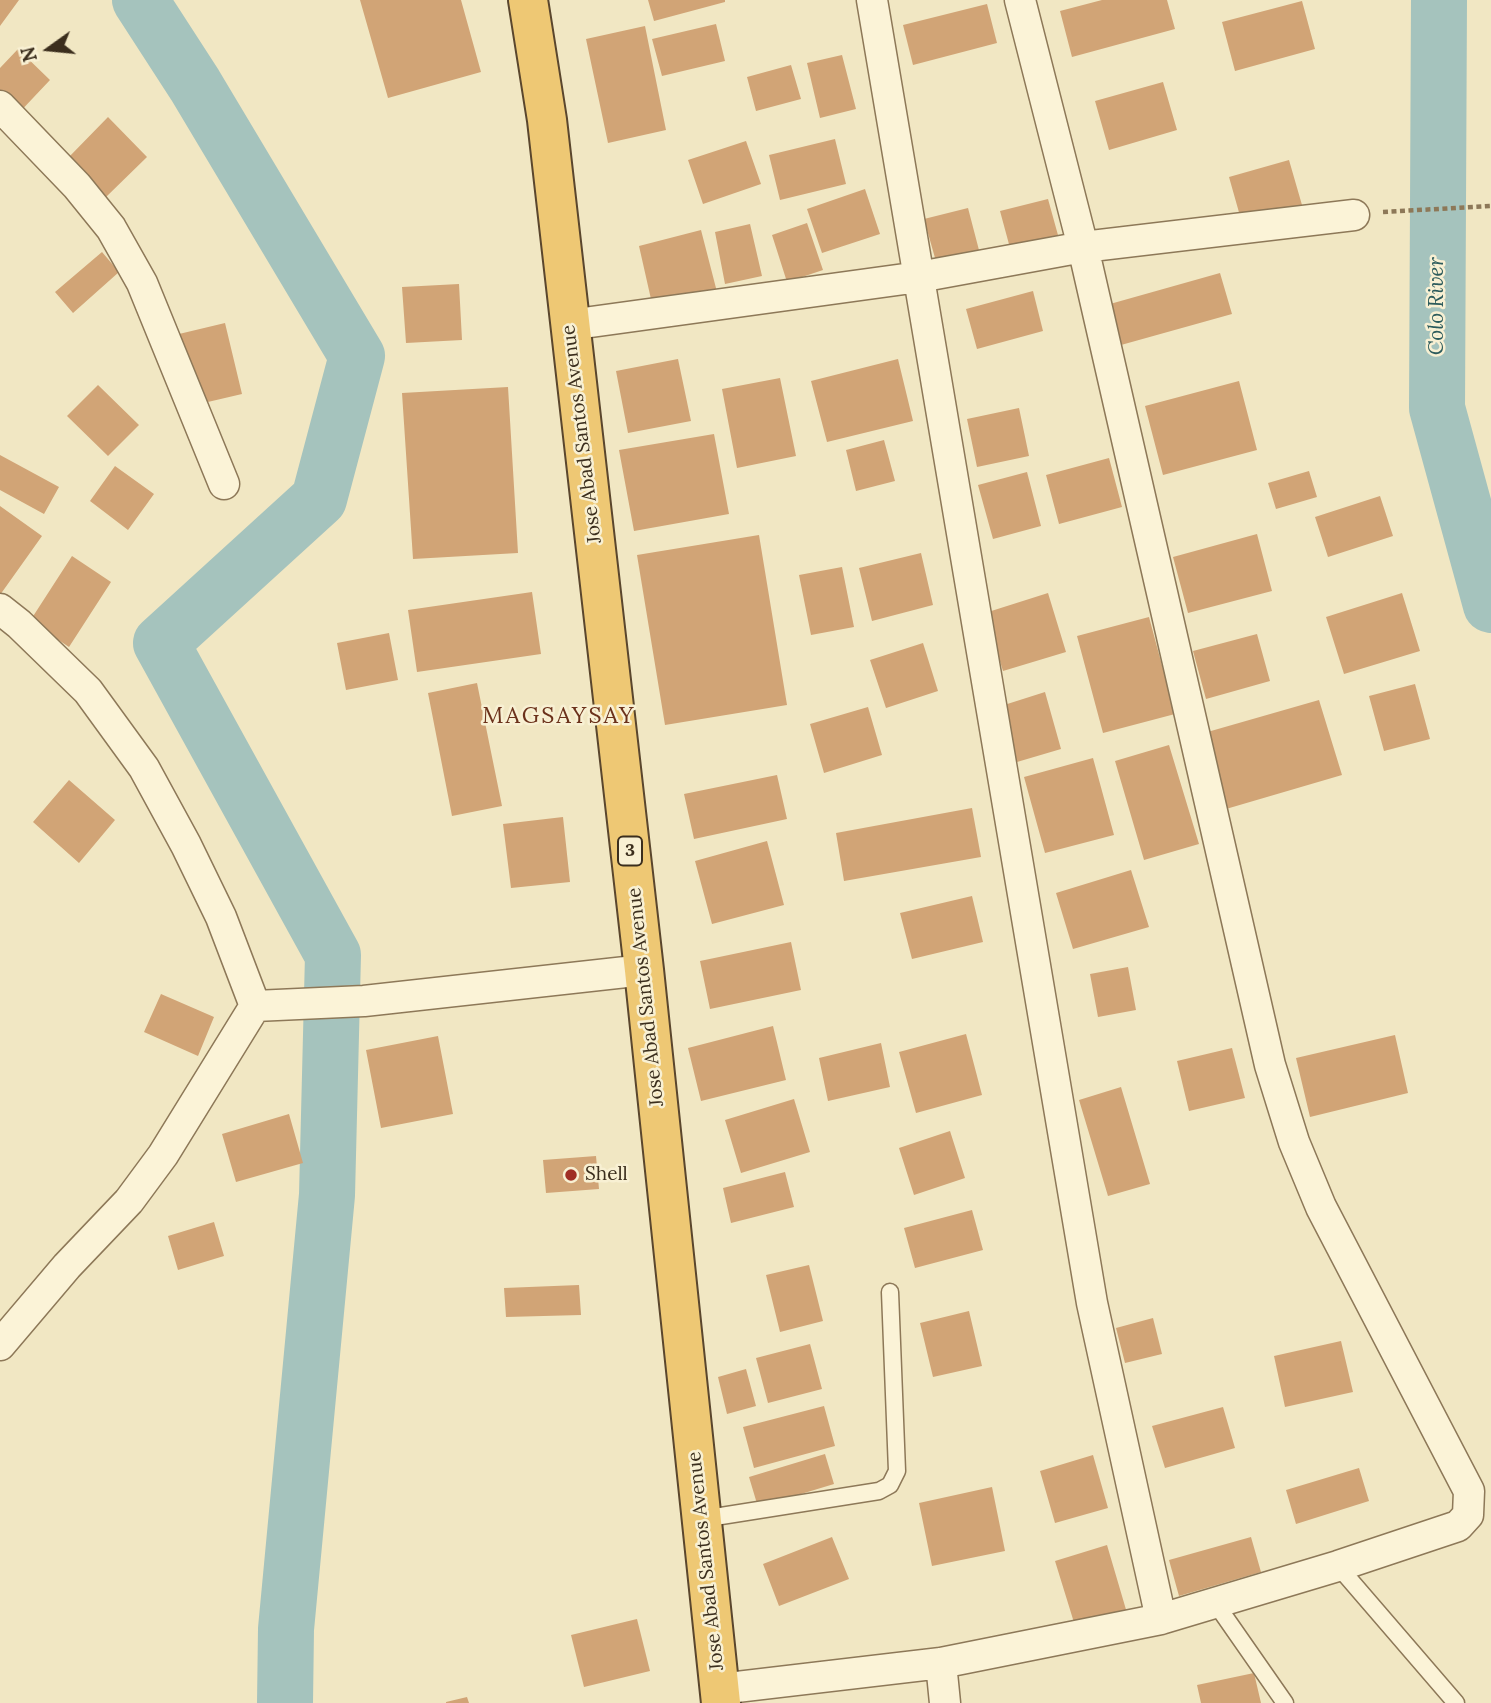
<!DOCTYPE html>
<html>
<head>
<meta charset="utf-8">
<style>
  body { margin:0 }
  #map { position:relative; width:1491px; height:1703px; overflow:hidden; background:#f1e7c3; font-family:Lora,serif }
  canvas { display:block }
  .north { position:absolute; left:14px; top:14px; width:70px; height:70px; -webkit-text-stroke:5px #f8f0d3; paint-order:stroke; rotate:255deg; font-size:19px; font-weight:700; line-height:28px; text-align:center; color:#3b2e1d }
  .north::after { content:''; display:block; margin:auto; width:24px; height:32px; background:#3b2e1d; clip-path:polygon(50% 0,100% 100%,50% 72%,0 100%) }
</style>
</head>
<body>
<div id="map">
<canvas width="1491" height="1703"></canvas>
<div class="north">N</div>
</div>
<script>
const c = document.querySelector('canvas').getContext('2d');
c.lineJoin = 'round';
function poly(rows) {
  const path = new Path2D();
  for (const r of rows) {
    path.moveTo(r[0], r[1]);
    for (let i = 2; i < r.length; i += 2) path.lineTo(r[i], r[i + 1]);
  }
  return path;
}
function stroke(path, color, width, dash) {
  c.strokeStyle = color;
  c.lineWidth = width;
  c.lineCap = dash ? 'butt' : 'round';
  c.setLineDash(dash || []);
  c.stroke(path);
}
function fillPath(path, color) {
  c.fillStyle = color;
  c.fill(path, 'evenodd');
}
function label(font, color, halo, rows, align = 'center') {
  c.font = font + ' Lora,serif';
  c.lineWidth = 5;
  c.setLineDash([]);
  c.textBaseline = 'middle';
  c.strokeStyle = halo;
  c.fillStyle = color;
  for (const [text, x, y, turn = 0] of rows) {
    c.save();
    c.translate(x, y);
    c.rotate((+turn || 0) * Math.PI / 180);
    c.textAlign = isNaN(turn) ? turn : align;
    if (halo) c.strokeText(text, 0, 0);
    c.fillText(text, 0, 0);
    c.restore();
  }
}
const river = poly([
  [140,0,195,85,357,356,319,499,161,643,333,955,327,1195,286,1629,285,1703],
  [1439,0,1437,408,1491,605]
]);
const building = poly([
  [0,0,19,0,0,26],
  [360,0,461,0,481,72,388,98],
  [648,0,725,0,725,2,654,21],
  [1102,0,1167,0,1175,29,1072,57,1060,11],
  [1302,1,1315,49,1235,71,1222,22],
  [987,4,997,43,913,65,903,25],
  [716,24,725,61,662,76,652,39],
  [645,26,666,130,608,143,586,39],
  [18,49,50,80,16,116,0,101,0,68],
  [842,55,856,109,820,118,807,63],
  [791,65,801,99,756,111,747,77],
  [1163,82,1177,130,1109,150,1095,101],
  [108,117,147,157,106,197,68,158],
  [835,139,846,184,780,200,769,155],
  [746,141,761,184,703,204,688,160],
  [1289,160,1302,205,1242,223,1229,177],
  [865,189,880,234,822,253,807,209],
  [1048,199,1061,246,1013,259,1000,211],
  [968,208,980,254,937,265,924,219],
  [807,223,823,270,787,282,772,235],
  [750,224,762,276,725,284,715,232],
  [701,230,717,292,653,308,639,246],
  [102,252,119,272,73,313,55,292],
  [1220,273,1232,314,1121,345,1110,304],
  [459,284,462,340,406,343,402,287],
  [1033,291,1043,331,977,349,966,309],
  [225,323,242,394,195,405,179,334],
  [678,359,691,421,628,433,616,371],
  [898,359,913,421,827,442,811,381],
  [780,378,796,456,737,468,722,389],
  [1239,381,1257,450,1163,475,1145,406],
  [98,385,139,425,108,456,67,416],
  [508,387,518,553,413,559,402,393],
  [1019,408,1029,456,977,467,967,419],
  [714,434,729,514,634,531,619,450],
  [884,440,895,481,856,491,846,450],
  [0,455,59,487,44,514,0,490],
  [1109,458,1122,507,1059,524,1046,475],
  [115,466,154,494,128,530,90,501],
  [1309,471,1317,497,1276,509,1268,483],
  [1027,472,1041,526,993,539,978,485],
  [1380,496,1393,536,1328,557,1315,517],
  [0,506,42,536,0,595],
  [1257,534,1272,591,1188,613,1173,557],
  [759,535,787,705,665,725,637,555],
  [921,553,933,605,872,621,859,568],
  [72,556,111,582,69,647,30,621],
  [842,567,854,627,811,635,799,575],
  [532,592,541,654,417,672,408,610],
  [1048,593,1066,652,1003,671,985,613],
  [1402,593,1420,651,1344,674,1326,617],
  [1149,617,1175,714,1103,733,1077,636],
  [389,633,398,680,346,690,337,643],
  [1257,634,1270,681,1206,699,1193,651],
  [923,643,938,691,886,708,870,660],
  [477,683,502,806,452,816,428,693],
  [1415,684,1430,739,1384,751,1369,696],
  [1045,692,1061,749,1017,762,1001,706],
  [1319,700,1342,775,1226,809,1204,733],
  [868,707,882,755,824,773,810,724],
  [1169,745,1199,844,1144,860,1115,761],
  [1093,758,1114,835,1045,853,1024,777],
  [777,775,787,819,694,839,684,794],
  [69,780,115,820,79,863,33,822],
  [972,808,981,857,844,881,836,833],
  [563,817,570,882,511,888,503,824],
  [767,841,784,905,712,924,695,861],
  [1131,870,1149,927,1073,949,1056,893],
  [972,896,983,942,912,959,900,913],
  [791,942,801,990,710,1009,700,961],
  [1128,967,1136,1010,1098,1017,1090,974],
  [161,994,214,1017,198,1056,144,1032],
  [773,1026,786,1080,701,1101,688,1048],
  [966,1034,982,1095,916,1113,899,1052],
  [1395,1035,1408,1093,1310,1117,1296,1058],
  [438,1036,453,1114,381,1128,366,1050],
  [881,1043,890,1087,828,1101,819,1058],
  [1232,1048,1245,1098,1189,1111,1177,1061],
  [1121,1087,1150,1184,1108,1196,1079,1100],
  [794,1099,810,1152,741,1173,725,1120],
  [289,1114,303,1163,236,1182,222,1134],
  [950,1131,965,1178,914,1195,899,1148],
  [596,1156,599,1189,546,1193,543,1160],
  [785,1172,794,1207,731,1223,723,1188],
  [972,1210,983,1250,915,1268,904,1228],
  [214,1222,224,1256,178,1270,168,1236],
  [809,1265,823,1321,780,1332,766,1275],
  [579,1285,581,1315,506,1317,504,1288],
  [969,1311,982,1366,933,1377,920,1323],
  [1153,1318,1162,1354,1125,1363,1116,1328],
  [1341,1341,1353,1392,1285,1407,1274,1356],
  [810,1344,822,1389,768,1403,756,1358],
  [746,1369,756,1406,727,1414,718,1377],
  [824,1406,835,1446,754,1468,743,1427],
  [1223,1407,1235,1448,1165,1468,1152,1426],
  [825,1454,834,1484,758,1507,749,1477],
  [1093,1455,1108,1508,1055,1523,1040,1471],
  [1359,1468,1369,1501,1296,1524,1286,1490],
  [992,1487,1005,1551,932,1566,919,1503],
  [832,1537,849,1579,779,1606,763,1564],
  [1251,1537,1261,1572,1179,1596,1169,1560],
  [1107,1545,1127,1613,1076,1629,1055,1561],
  [637,1619,650,1671,584,1687,571,1635],
  [1254,1673,1261,1703,1201,1703,1197,1685],
  [467,1697,469,1703,446,1703,446,1702]
]);
const path = poly([
  [1383,212,1491,206]
]);
const service = poly([
  [702,1519,879,1491,890,1485,897,1471,890,1292],
  [1338,1566,1456,1703],
  [1216,1604,1285,1703]
]);
const minor = poly([
  [872,0,1092,1303,1161,1619],
  [0,106,77,186,111,228,142,283,224,484],
  [569,325,919,277,1083,247,1354,215],
  [0,609,19,624,88,691,144,768,186,845,221,917,255,1006],
  [255,1006,364,1001,644,970],
  [0,1345,67,1266,129,1201,163,1155,255,1006],
  [941,1663,945,1703],
  [720,1689,941,1663,1161,1619,1338,1566,1458,1526,1468,1515,1469,1491,1321,1207,1294,1142,1270,1065,1083,247,1020,0]
]);
const trunk = poly([
  [528,0,547,120,644,970,721,1703]
]);
const markers = [
  [571,1175,7,"#a02e24"]
];
const shields = [
  [630,851,24]
];
const shieldNames = [
  ["3",630,851]
];
const streetNames = [
  ["Jose Abad Santos Avenue",582,434,-97],
  ["Jose Abad Santos Avenue",646,997,-96],
  ["Jose Abad Santos Avenue",706,1561,-96]
];
const poiNames = [
  ["Shell",585,1175]
];
const waterNames = [
  ["Colo River",1437,306,-90]
];
const quarterNames = [
  ["MAGSAYSAY",559,716]
];
stroke(river, '#a5c3bd', 56);
fillPath(building, '#d1a476');
stroke(service, '#8d7858', 19);
stroke(minor, '#8d7858', 33);
stroke(trunk, '#5a462d', 42);
stroke(path, '#8d7858', 4.5, [5, 3.5]);
stroke(service, '#fbf3d7', 16);
stroke(minor, '#fbf3d7', 30);
stroke(trunk, '#eec874', 38);
for (const [x, y, r, color] of markers) {
  const dot = new Path2D();
  dot.arc(x, y, r, 0, 2 * Math.PI);
  c.fillStyle = color;
  c.fill(dot);
  stroke(dot, '#f8f0d3', 2.5);
}
for (const [x, y, w] of shields) {
  const box = new Path2D();
  box.roundRect(x - w / 2, y - 14.5, w, 29, 5);
  c.fillStyle = '#f8f0d3';
  c.fill(box);
  stroke(box, '#3b2e1d', 2);
}
label('bold 18px', '#3b2e1d', null, shieldNames);
label('19px', '#3b2e1d', '#f8f0d3', streetNames);
label('19px', '#3b2e1d', '#f8f0d3', poiNames, 'left');
label('italic 21px', '#2c5b5c', '#f8f0d3', waterNames);
c.letterSpacing = '2px';
label('23px', '#6b311a', '#f8f0d3', quarterNames);
c.letterSpacing = '0px';
</script>
</body>
</html>
